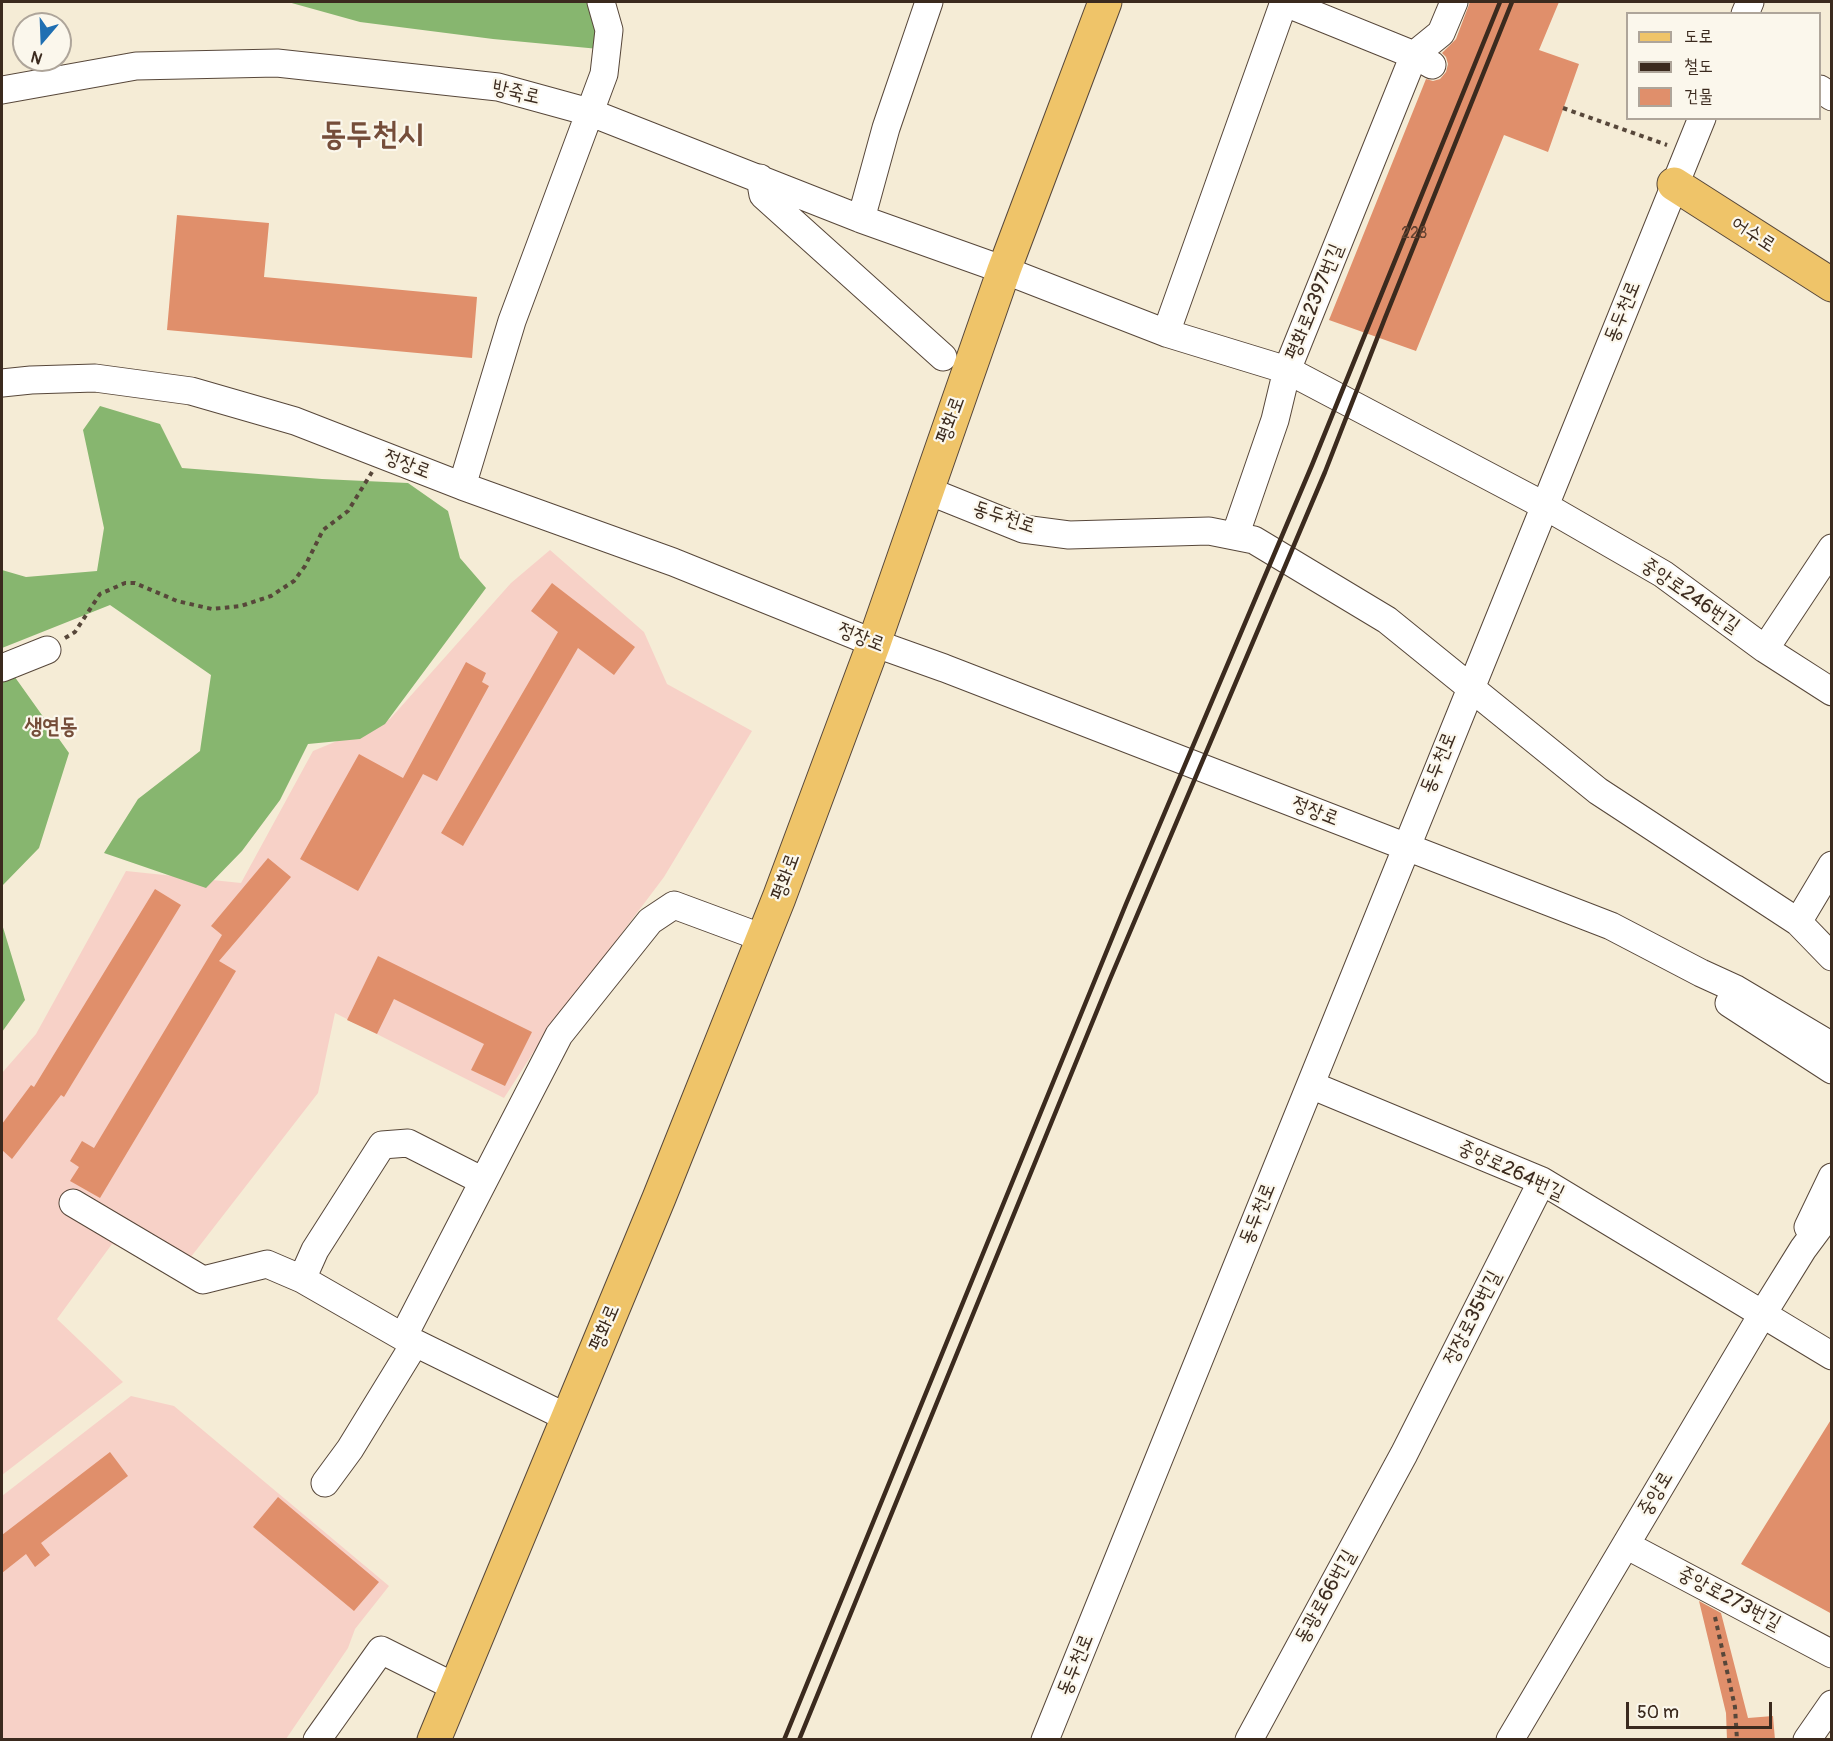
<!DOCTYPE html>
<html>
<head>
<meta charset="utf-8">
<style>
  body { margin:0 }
  #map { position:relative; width:1833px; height:1741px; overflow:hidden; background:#f5ecd6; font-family:Pangolin,"Poor Story",sans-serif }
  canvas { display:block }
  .frame { position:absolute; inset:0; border:3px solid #3b2a1e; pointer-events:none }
  .legend { position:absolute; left:1626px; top:12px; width:195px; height:108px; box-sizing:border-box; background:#fbf7ec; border:2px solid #aea59a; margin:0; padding:8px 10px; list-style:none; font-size:18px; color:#3b2a1e }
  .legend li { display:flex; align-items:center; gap:12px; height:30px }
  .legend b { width:30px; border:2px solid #aea59a }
  .north { position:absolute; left:12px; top:12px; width:60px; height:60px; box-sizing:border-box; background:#fbf7ec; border:2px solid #aea59a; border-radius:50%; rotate:199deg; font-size:16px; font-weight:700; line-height:24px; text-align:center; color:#3b2a1e }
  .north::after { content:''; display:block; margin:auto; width:21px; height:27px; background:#1f6fb2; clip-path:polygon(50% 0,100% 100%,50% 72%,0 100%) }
  .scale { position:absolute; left:1626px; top:1702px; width:146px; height:27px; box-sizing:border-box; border:3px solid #3b2a1e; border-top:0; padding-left:8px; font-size:18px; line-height:21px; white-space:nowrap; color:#3b2a1e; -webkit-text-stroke:4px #fbf7ec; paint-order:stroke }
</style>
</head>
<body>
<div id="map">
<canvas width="1833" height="1741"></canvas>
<div class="frame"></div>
<ul class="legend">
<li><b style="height:8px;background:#efc469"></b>도로</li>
<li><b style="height:8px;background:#3b2a1e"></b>철도</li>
<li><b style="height:16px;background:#e08f6b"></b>건물</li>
</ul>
<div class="north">N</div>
<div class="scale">50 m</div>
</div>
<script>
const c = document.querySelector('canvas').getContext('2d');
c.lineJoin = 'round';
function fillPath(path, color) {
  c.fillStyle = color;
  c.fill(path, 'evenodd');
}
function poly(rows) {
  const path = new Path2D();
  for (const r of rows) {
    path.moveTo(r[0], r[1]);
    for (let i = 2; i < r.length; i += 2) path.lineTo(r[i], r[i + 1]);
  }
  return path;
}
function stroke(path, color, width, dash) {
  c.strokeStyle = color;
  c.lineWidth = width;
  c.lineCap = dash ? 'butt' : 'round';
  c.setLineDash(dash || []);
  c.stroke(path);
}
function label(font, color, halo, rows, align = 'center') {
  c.font = font + ' Pangolin,"Poor Story",sans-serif';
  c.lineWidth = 4.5;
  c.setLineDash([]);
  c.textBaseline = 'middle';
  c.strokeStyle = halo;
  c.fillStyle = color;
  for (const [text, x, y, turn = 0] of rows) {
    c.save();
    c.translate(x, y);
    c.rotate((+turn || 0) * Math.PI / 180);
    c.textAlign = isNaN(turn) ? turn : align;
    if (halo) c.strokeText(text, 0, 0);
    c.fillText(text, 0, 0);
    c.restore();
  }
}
const built = poly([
  [550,550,644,632,667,684,752,731,664,877,542,1039,504,1098,335,1013,318,1093,180,1271,112,1244,57,1319,123,1382,2,1475,2,1073,36,1034,126,871,241,883,313,751,390,719,511,583],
  [131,1396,174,1406,389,1586,355,1629,348,1648,286,1739,2,1740,2,1496]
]);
const forest = poly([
  [288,2,593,2,599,49,493,39,360,22],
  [100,406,160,424,182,468,322,479,408,483,448,511,460,558,486,588,385,724,360,739,308,744,280,800,242,851,206,888,104,853,138,799,200,751,211,675,110,605,2,648,2,570,26,577,97,571,104,528,83,430],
  [2,659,69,753,39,848,2,886],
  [2,924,25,1000,2,1032]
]);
const building = poly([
  [1470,2,1559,2,1539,50,1579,64,1548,152,1504,135,1416,351,1329,320,1426,79,1433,81,1440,79,1446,72,1448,64,1446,57,1442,53,1456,39],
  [177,215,269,223,264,277,477,297,472,358,167,330],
  [552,583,635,647,614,675,578,648,463,846,441,833,558,632,531,611],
  [466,662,486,673,482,682,489,686,437,781,423,774,358,891,300,859,359,754,403,778],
  [268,858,291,877,219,961,236,971,100,1198,70,1181,79,1167,70,1161,82,1141,94,1148,222,935,211,926],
  [155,889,181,905,64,1097,61,1095,12,1159,2,1150,2,1124,31,1085,34,1087],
  [378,956,532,1032,505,1086,471,1070,484,1044,394,999,377,1034,347,1020],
  [1832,1418,1832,1614,1741,1564],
  [110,1452,128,1476,41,1543,50,1555,35,1567,26,1554,2,1573,2,1535],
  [278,1497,379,1582,354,1611,253,1527],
  [1699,1601,1721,1613,1748,1718,1773,1716,1775,1740,1727,1740,1726,1713]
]);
const path = poly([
  [1563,108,1667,145],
  [65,638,75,632,100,594,125,583,135,583,177,601,212,609,241,606,271,596,294,581,305,566,323,530,348,511,372,472],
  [1715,1617,1735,1707,1737,1740]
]);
const minor = poly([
  [1745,14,1750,2],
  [1432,65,1414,55,1441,33,1454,2],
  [1820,89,1832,97],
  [2,90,136,66,277,63,498,87,589,112,861,219,1004,270,1166,333,1287,370,1414,55,1283,2],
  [760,178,763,195,943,357],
  [861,219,886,128,929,2],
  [1166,333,1284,2],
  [2,383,31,380,95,378,191,391,295,421,462,486,673,562,874,643,944,668,1611,926,1701,973,1736,989,1832,1046],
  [462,486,512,321,604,74,609,30,601,2],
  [926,490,1023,529,1069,535,1209,531,1254,540,1387,620,1598,791,1798,922,1832,957],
  [1235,536,1275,420,1287,370,1545,506,1663,574,1765,649,1832,692],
  [1765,649,1832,548],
  [2,668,47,650],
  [1798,922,1832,865],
  [1729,1003,1832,1070],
  [1311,1085,1542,1181,1832,1356],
  [73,1203,203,1280,267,1264,302,1279,403,1337],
  [1808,1227,1832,1177],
  [302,1279,315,1250,382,1145,408,1143,483,1181],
  [568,1418,403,1337,559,1035,650,921,674,905,763,938],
  [325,1483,350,1449,415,1343],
  [1626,1545,1832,1654],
  [317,1740,381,1650,455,1687],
  [1045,1740,1702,118],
  [1249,1740,1404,1454,1542,1181],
  [1510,1740,1762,1315,1803,1249,1832,1210],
  [1807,1740,1832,1704]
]);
const major = poly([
  [1674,184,1832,285],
  [434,1740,659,1198,779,898,874,643,1004,270,1105,2]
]);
const rail = poly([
  [784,1740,1126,904,1312,465,1500,2],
  [799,1740,1110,979,1325,472,1385,318,1512,2]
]);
const numberNames = [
  ["228",1414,234]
];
const streetNames = [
  ["방죽로",516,93,13],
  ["어수로",1753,235,33],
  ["평화로2397번길",1315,302,-68],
  ["동두천로",1623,312,-68],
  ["평화로",951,420,-70],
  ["정장로",407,465,21],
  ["동두천로",1004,518,18],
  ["중앙로246번길",1690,596,35],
  ["정장로",861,638,21],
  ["동두천로",1439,763,-68],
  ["정장로",1315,812,21],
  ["평화로",786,877,-70],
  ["중앙로264번길",1511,1171,25],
  ["동두천로",1258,1214,-68],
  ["정장로35번길",1473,1318,-63],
  ["평화로",605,1328,-67],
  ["중앙로",1656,1494,-59],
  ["동광로66번길",1326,1597,-61],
  ["중앙로273번길",1729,1599,28],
  ["동두천로",1076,1665,-68]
];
const quarterNames = [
  ["생연동",51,727]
];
const townNames = [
  ["동두천시",372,136]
];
fillPath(built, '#f7d1c7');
fillPath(forest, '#87b66f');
fillPath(building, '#e08f6b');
stroke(minor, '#57473a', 29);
stroke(major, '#57473a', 35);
stroke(path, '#57473a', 4, [4.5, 4.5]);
stroke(minor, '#fff', 27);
stroke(major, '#efc469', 33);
stroke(rail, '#3b2a1e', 4.5);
label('16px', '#644331', null, numberNames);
label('20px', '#3b2a1e', '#fbf7ec', streetNames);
label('bold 22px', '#754d39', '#fbf7ec', quarterNames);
label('bold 32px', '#754d39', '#fbf7ec', townNames);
</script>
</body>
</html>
